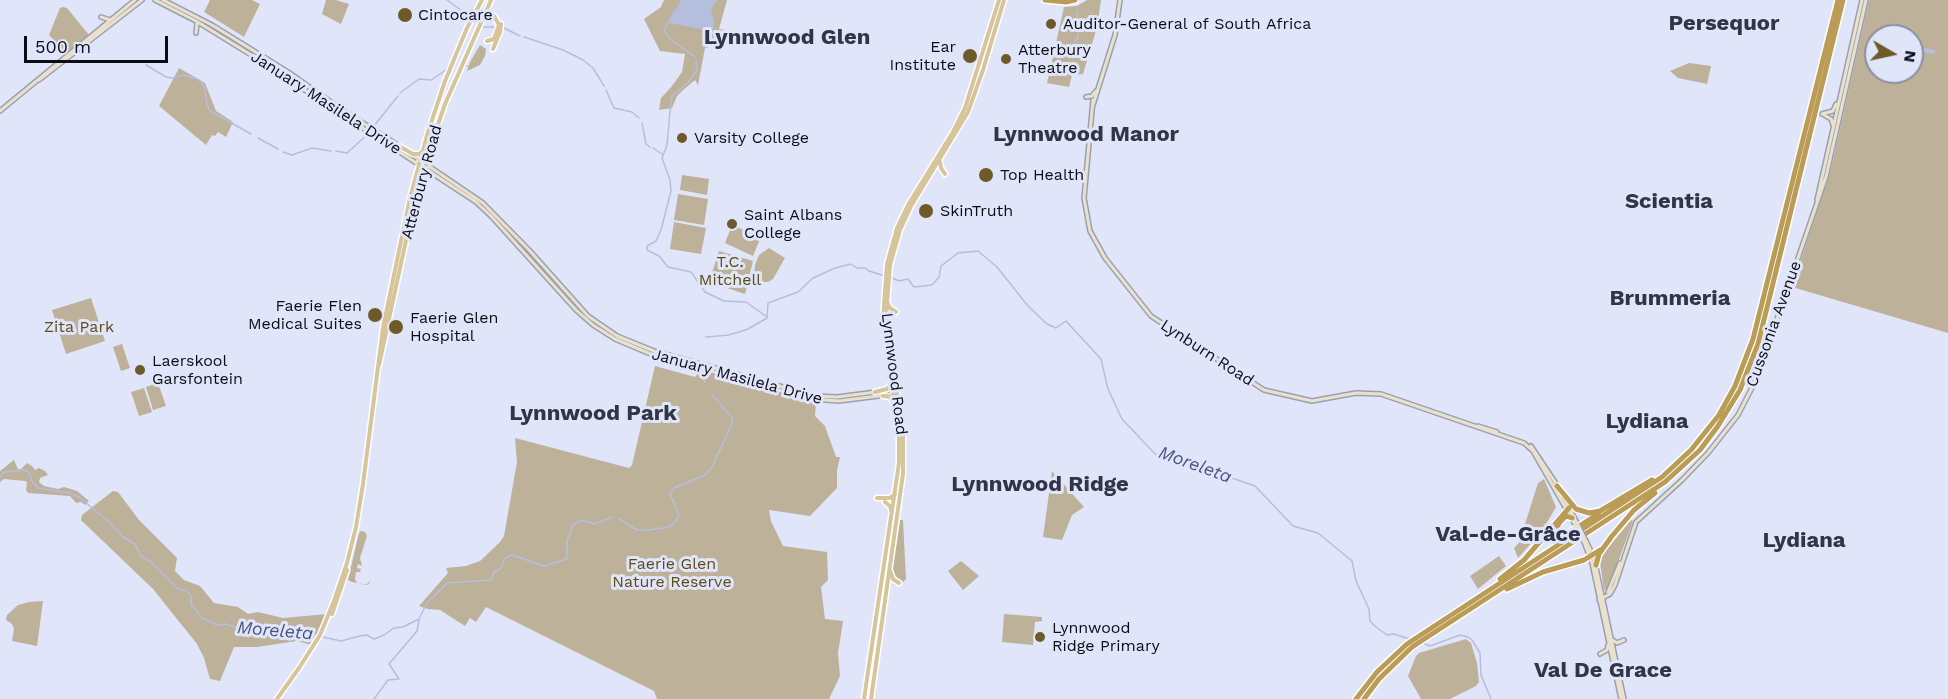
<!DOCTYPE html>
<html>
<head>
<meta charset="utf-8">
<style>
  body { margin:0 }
  #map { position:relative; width:1948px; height:699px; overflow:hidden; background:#e0e5fa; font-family:"Work Sans",sans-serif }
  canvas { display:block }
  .north { position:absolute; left:1864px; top:24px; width:60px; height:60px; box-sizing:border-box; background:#e0e5fa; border:2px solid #8b8f9e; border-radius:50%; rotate:99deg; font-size:16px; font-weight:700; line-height:24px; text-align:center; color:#0c0d14 }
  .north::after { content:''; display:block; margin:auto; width:21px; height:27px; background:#6e5a29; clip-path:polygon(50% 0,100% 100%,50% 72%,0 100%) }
  .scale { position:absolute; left:24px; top:36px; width:144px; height:27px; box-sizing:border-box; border:3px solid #0c0d14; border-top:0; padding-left:8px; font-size:18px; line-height:21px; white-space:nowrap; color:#0c0d14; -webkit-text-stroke:4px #e0e5fa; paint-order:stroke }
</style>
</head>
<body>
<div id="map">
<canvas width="1948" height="699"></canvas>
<div class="north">N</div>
<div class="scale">500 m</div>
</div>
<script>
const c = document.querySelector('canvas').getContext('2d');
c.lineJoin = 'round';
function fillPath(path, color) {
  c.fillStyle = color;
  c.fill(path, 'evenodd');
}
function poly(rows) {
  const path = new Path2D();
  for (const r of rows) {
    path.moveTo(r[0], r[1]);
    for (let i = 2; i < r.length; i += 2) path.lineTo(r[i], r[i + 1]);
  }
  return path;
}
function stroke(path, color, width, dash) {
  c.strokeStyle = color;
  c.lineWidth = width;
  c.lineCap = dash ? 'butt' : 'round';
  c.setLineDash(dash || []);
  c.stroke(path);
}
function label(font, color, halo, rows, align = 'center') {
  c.font = font + ' "Work Sans",sans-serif';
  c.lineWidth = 6;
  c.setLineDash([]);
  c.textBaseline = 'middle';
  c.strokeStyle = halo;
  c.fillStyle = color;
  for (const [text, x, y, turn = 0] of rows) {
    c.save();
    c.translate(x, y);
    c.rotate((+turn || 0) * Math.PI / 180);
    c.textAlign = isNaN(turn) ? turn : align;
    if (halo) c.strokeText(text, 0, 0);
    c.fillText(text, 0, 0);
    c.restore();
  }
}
const green = poly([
  [210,0,252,0,260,4,244,37,204,12],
  [326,0,336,0,349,4,341,24,322,14],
  [664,0,727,0,719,29,736,32,735,41,705,48,698,85,695,80,682,91,677,96,672,108,659,110,661,98,672,86,682,72,685,54,660,51,644,19,661,7],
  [1087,0,1101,0,1097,27,1083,74,1072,75,1069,87,1047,83,1064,7,1077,6],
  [1869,0,1948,0,1948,333,1792,287,1831,169],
  [1876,36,1912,36,1912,72,1876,72],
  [63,7,67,8,89,35,66,53,49,35,60,8],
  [480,45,486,49,485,56,480,65,467,71,470,62],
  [1689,63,1711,66,1707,84,1678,78,1670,71],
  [179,68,205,83,216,111,233,122,226,137,218,132,215,136,212,135,206,145,159,106],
  [682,175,709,179,707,195,680,190],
  [678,194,708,199,704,225,674,220],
  [674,222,706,228,701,254,670,249],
  [732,225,761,237,753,256,725,243],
  [769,248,785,258,773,279,768,282,764,282,757,280,754,275,755,265,759,255],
  [719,251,753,261,745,294,709,282],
  [91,298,105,341,66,354,52,310],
  [122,344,130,368,121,371,113,347],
  [655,366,695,377,700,371,816,403,815,416,825,426,836,457,840,457,837,470,837,488,810,516,769,510,771,521,783,546,827,552,828,580,821,587,825,619,843,621,838,653,840,676,829,699,657,699,654,691,486,607,476,622,470,618,465,626,440,610,428,609,419,606,448,573,446,568,466,566,480,561,500,542,504,536,517,462,515,438,629,468,632,465],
  [158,383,166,406,153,410,146,387],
  [144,388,152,412,139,416,131,392],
  [14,460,18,469,21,469,27,463,32,466,35,470,39,468,45,471,48,475,40,478,39,482,44,486,58,489,64,487,77,491,89,501,85,505,81,502,76,503,70,496,28,493,26,490,27,482,25,481,4,479,0,482,0,471],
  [1052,471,1084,507,1072,515,1062,540,1043,537],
  [1544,479,1556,507,1542,531,1518,558,1514,548,1519,543,1538,483],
  [113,491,118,492,139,520,177,558,175,571,184,580,200,586,214,603,238,607,248,614,258,612,283,618,327,614,312,645,297,641,257,647,234,647,220,681,210,679,204,658,197,644,153,589,81,520,82,515],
  [900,520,903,520,906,579,903,582,896,580,892,570],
  [1631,520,1633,521,1609,587,1604,590,1600,562,1603,554],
  [361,531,365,532,367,536,360,558,362,566,358,564,357,568,361,569,360,572,356,572,355,579,357,583,366,585,371,580,368,585,352,582,348,580,359,533],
  [1499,556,1506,566,1478,589,1470,576],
  [961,561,979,576,963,590,948,571],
  [43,601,37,646,12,641,14,629,12,624,6,620,7,615,18,605,29,602],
  [1004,614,1042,617,1042,621,1035,622,1033,645,1002,642],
  [1466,639,1471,643,1477,663,1479,682,1476,686,1450,699,1421,699,1408,676,1416,656,1419,653]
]);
const water = poly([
  [681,0,718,0,713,5,711,11,714,21,713,31,669,23]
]);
const stream = poly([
  [447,0,462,11,466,18],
  [675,10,665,28,665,32,670,39,695,57],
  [483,27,495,27],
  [504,28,520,36],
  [524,37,563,50,583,60,593,68,604,86],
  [1070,50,1073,47,1075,48,1075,40,1078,39,1077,11],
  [696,61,697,70,688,83,673,95,671,100,667,145,662,158,670,180,671,191,661,230,656,241,647,246,647,250,659,256,668,267,691,272,705,292,724,301,746,302,767,317],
  [146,65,166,77,173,78,183,75,197,79],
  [467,66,468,66],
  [199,80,204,85,207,104,210,111,251,134],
  [606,90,614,108,632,112,639,118],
  [400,93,419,79,431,80,446,70],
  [642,123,646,144,650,147],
  [373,127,398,96],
  [258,138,278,149],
  [653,148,662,154],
  [336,151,347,153,368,134],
  [283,152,292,155,312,148,331,151],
  [890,277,899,281,908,279,914,287,932,285,939,277,941,266,958,253,978,251,997,267,1028,306,1047,324,1056,328,1066,321,1101,359,1108,389,1122,419,1157,456,1191,464,1255,486,1293,526,1318,533,1352,561,1356,581,1369,609,1370,621,1376,627,1387,635,1394,634,1410,639],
  [706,337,729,335,748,329,767,318,768,303,798,292,813,278,835,268,851,264,857,268,865,268,869,271,885,276],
  [700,373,705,382],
  [0,477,4,472,25,470,30,473,31,480,38,488,70,493,79,497,108,521,123,537,135,544,141,556,151,562,178,589,186,590,191,596,191,604,202,618,217,625,225,624,262,634,284,635,291,630,305,631,309,634,341,641,360,636,367,635,374,639,384,635,394,628,403,627,419,619,427,603,447,583,491,580,494,572,501,568,505,558,512,555,544,566,567,559,567,541,573,525,581,520,595,524,612,517],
  [619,519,637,530,648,530,670,527,678,518,679,514,670,494,674,488,705,475,711,469,732,424,732,418,712,394],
  [1423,643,1430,646,1460,635,1468,637,1472,640,1480,653,1481,675,1491,699],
  [374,699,388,680,399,679,389,664,417,631,419,620]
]);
const river = poly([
  [1925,50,1933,52]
]);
const secondary = poly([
  [155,0,196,21,248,53,476,202,491,216,576,310,593,325,615,339,653,355,811,399,839,401,894,394],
  [163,0,212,25,288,72,338,107,401,147],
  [101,17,110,20],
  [196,33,197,23],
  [39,80,142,0],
  [1086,97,1092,96,1096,91],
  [1093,100,1084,198,1090,231,1105,258,1151,316,1264,390,1312,401,1356,393,1381,394,1524,443,1533,451,1576,526],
  [1093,105,1115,35,1120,0],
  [0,111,135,0],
  [1822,114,1833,111,1836,104],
  [1824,115,1831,119,1833,125],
  [411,154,483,203,530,251,588,316,617,336,654,351,815,396,837,397,876,392],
  [1817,200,1862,0],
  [1478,426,1497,432],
  [1531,446,1557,485],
  [1563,496,1578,525],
  [1586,541,1594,558,1624,699],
  [1584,542,1592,563,1621,699],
  [1608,592,1620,563],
  [1599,600,1610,594,1615,585,1636,522,1682,480,1708,453,1738,415,1756,380,1826,177,1866,0],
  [1611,639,1617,643,1624,640],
  [1600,654,1607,650,1608,645]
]);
const primary = poly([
  [484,19,488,15,494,16,499,25,494,39,487,41],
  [493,49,500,32,501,24],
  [399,146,413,154,419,154,422,152],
  [940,162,941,168,945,174],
  [887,302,890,308,896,312],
  [379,365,410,222,433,139,445,104,491,0],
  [875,392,887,389,892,383],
  [883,396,890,397,893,402],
  [877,498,890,498,895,494],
  [885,502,890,506,891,510],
  [890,571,893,579,899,583],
  [332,614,347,570],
  [277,699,299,668,320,635,334,601,347,563,356,527,363,484,383,328,410,198,428,132,445,81,467,28,482,0],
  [864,699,899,463,899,433,883,319,887,264,897,228,908,205,953,132,965,108,999,0],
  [871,699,903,474,903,436,886,317,890,265,900,230,911,206,968,112,983,70,1004,0]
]);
const motorway = poly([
  [1045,0,1066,2,1075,0],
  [1557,486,1576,509,1589,513,1600,511,1652,480],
  [1572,518,1566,516,1560,522,1557,527,1559,533,1567,534,1598,514],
  [1596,565,1599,554,1612,536,1634,510,1655,493],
  [1500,579,1524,560,1569,508],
  [1507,589,1543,572,1584,560,1600,550],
  [1356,699,1377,672,1407,644,1662,477,1691,450,1719,415,1735,386,1753,339,1838,0],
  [1364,699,1379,679,1412,647,1665,482,1700,450,1718,426,1740,390,1758,344,1843,0]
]);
const secondaryBridge = poly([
  [1578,525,1586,541],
  [1576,526,1584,542]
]);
const markers = [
  [405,15,8,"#6e5a29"],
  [1051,24,6,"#6e5a29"],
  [970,56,8,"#6e5a29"],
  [1006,59,6,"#6e5a29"],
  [682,138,6,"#6e5a29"],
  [986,175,8,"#6e5a29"],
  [926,211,8,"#6e5a29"],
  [732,224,6,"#6e5a29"],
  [375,315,8,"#6e5a29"],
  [396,327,8,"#6e5a29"],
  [140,370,6,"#6e5a29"],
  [1040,637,6,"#6e5a29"]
];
const poiNames = [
  ["Cintocare",418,15],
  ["Auditor-General of South Africa",1063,24],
  ["Ear",956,47,"right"],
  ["Institute",956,65,"right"],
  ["Atterbury",1018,50],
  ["Theatre",1018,68],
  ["Varsity College",694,138],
  ["Top Health",1000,175],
  ["SkinTruth",940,211],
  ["Saint Albans",744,215],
  ["College",744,233],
  ["Faerie Flen",362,306,"right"],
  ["Medical Suites",362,324,"right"],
  ["Faerie Glen",410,318],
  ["Hospital",410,336],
  ["Laerskool",152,361],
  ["Garsfontein",152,379],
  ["Lynnwood",1052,628],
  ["Ridge Primary",1052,646]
];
const streetNames = [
  ["January Masilela Drive",326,103,33],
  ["Atterbury Road",422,182,-75],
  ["Cussonia Avenue",1774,324,-70],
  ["Lynburn Road",1207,353,33],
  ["Lynnwood Road",894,374,83],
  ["January Masilela Drive",737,377,15]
];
const parkNames = [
  ["T.C.",730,262],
  ["Mitchell",730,280],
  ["Zita Park",79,327],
  ["Faerie Glen",672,564],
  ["Nature Reserve",672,582]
];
const waterNames = [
  ["Moreleta",1195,465,20],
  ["Moreleta",275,631,5]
];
const districtNames = [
  ["Persequor",1724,24],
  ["Lynnwood Glen",787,38],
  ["Lynnwood Manor",1086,135],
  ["Scientia",1669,202],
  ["Brummeria",1670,299],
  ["Lynnwood Park",593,414],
  ["Lydiana",1647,422],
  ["Lynnwood Ridge",1040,485],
  ["Val-de-Grâce",1508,535],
  ["Lydiana",1804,541],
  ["Val De Grace",1603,671]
];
fillPath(green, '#bdb299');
fillPath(water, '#b6bedd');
stroke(stream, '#b6bedd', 1.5);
stroke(river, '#b6bedd', 4);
stroke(secondary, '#9aa0b3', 6);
stroke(primary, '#fff', 7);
stroke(motorway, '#fff', 8);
stroke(secondary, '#eae1cc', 3);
stroke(primary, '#d6c49a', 4);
stroke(motorway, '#ba9c56', 5);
stroke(secondaryBridge, '#9aa0b3', 6, []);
stroke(secondaryBridge, '#eae1cc', 3);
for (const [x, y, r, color] of markers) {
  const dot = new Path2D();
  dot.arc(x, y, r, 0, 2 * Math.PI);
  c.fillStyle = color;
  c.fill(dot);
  stroke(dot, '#e0e5fa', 2);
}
label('16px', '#0c0d14', '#e0e5fa', poiNames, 'left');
label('16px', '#0c0d14', '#e0e5fa', streetNames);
label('16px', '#5f4b16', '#e0e5fa', parkNames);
label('italic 18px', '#49537f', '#e0e5fa', waterNames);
label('bold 22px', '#313546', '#e0e5fa', districtNames);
</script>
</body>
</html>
